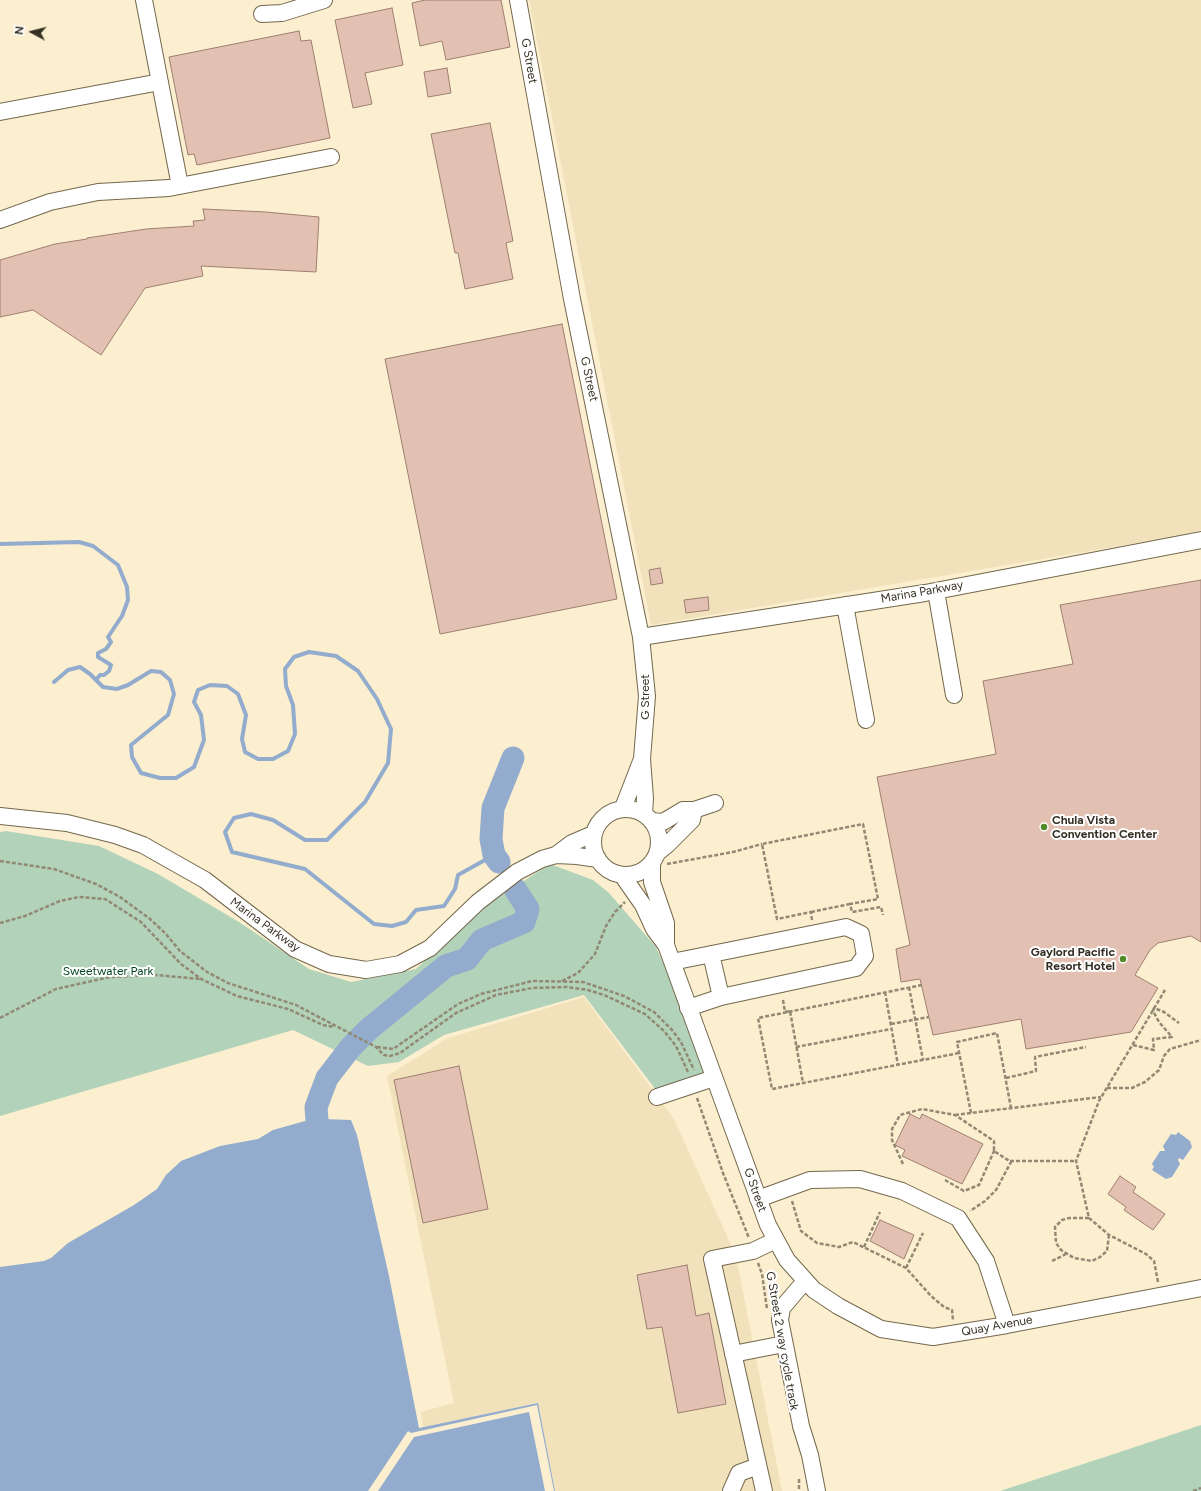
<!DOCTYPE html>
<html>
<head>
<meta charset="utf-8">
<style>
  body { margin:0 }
  #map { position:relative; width:1201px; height:1491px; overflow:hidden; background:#fbefcf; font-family:Figtree,sans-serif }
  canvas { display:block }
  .north { position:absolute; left:12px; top:12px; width:40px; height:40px; -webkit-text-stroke:3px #fff; paint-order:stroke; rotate:277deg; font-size:11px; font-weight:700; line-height:16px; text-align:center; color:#353024 }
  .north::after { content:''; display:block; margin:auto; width:14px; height:18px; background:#353024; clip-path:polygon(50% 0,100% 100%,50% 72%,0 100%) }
</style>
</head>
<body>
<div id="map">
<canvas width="1201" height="1491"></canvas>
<div class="north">N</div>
</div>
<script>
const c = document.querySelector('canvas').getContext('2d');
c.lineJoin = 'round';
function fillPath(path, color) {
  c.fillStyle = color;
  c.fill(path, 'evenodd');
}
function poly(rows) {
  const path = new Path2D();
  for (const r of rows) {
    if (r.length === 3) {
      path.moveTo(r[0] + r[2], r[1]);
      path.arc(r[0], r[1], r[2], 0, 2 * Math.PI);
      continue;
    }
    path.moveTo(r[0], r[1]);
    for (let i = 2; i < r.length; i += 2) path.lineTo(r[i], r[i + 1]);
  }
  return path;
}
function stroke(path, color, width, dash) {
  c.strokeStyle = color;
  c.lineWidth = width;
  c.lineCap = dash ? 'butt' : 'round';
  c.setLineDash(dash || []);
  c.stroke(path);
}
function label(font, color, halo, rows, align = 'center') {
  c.font = font + ' Figtree,sans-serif';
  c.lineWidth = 4;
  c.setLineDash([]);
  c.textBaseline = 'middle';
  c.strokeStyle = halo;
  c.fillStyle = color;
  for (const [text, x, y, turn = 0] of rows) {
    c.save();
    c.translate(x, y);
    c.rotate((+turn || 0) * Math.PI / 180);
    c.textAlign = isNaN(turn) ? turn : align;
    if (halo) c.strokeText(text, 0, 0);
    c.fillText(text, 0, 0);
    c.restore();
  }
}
const built = poly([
  [529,0,1201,0,1201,530,1161,539,651,625],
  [584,997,674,1119,736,1256,782,1491,555,1491,538,1403,423,1427,421,1412,454,1403,387,1076,448,1038]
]);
const green = poly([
  [6,831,99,846,158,874,239,922,309,969,351,982,416,969,477,911,550,864,593,880,609,893,656,947,689,1020,707,1073,659,1094,584,995,444,1035,399,1062,368,1066,293,1030,0,1116,0,832],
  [1201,1425,1201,1491,1000,1491,1108,1456]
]);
const water = poly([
  [323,1119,351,1120,357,1135,389,1276,419,1428,538,1403,555,1491,0,1491,0,1267,44,1261,51,1258,68,1243,134,1205,157,1189,166,1175,181,1161,220,1146,258,1139,273,1130,305,1121],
  [1178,1132,1190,1141,1192,1147,1183,1160,1179,1158,1178,1160,1180,1164,1172,1177,1166,1179,1152,1170,1154,1167,1152,1164,1160,1151,1165,1151,1163,1146,1171,1134,1176,1135]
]);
const pier = poly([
  [537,1405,554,1491,545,1491,529,1412,414,1437,378,1491,368,1491,408,1431,411,1433]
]);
const stream = poly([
  [0,544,79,542,93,546,118,565,127,587,128,600,122,616,108,637,111,642,106,649,98,653,98,657,111,665,109,671,104,675,100,675,96,680],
  [54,682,68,670,80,667,90,674,103,687,117,689,128,685,151,671,161,672,170,680,174,694,168,715,131,745,132,757,141,773,160,778,176,778,194,767,204,740,201,715,194,702,198,690,210,685,227,686,238,694,246,715,242,739,245,752,258,759,273,759,288,751,295,734,293,705,286,686,285,669,294,657,309,652,336,656,358,671,377,699,391,729,388,763,365,802,327,840,305,840,273,820,251,814,234,818,225,832,232,852,305,869,374,924,392,926,406,922,416,910,444,906,455,889,458,875,494,855]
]);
const river = poly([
  [499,862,494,855,491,839,493,808,513,758],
  [317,1120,316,1107,327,1078,351,1047,369,1029,446,966,467,959,482,940,524,922,528,909,515,889]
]);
const building = poly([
  [425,0,501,0,510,47,446,60,442,41,420,46,412,3,425,0],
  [392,8,403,65,365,73,372,104,353,108,335,20,392,8],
  [299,31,301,41,311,40,330,138,197,165,194,154,188,155,169,57,299,31],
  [447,68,451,93,428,97,424,72,447,68],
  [490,123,513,241,506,243,513,279,465,289,458,253,455,253,431,134,490,123],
  [203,209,266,212,319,217,316,272,201,266,203,276,145,288,101,355,33,310,0,317,0,260,55,244,87,239,87,238,146,229,194,226,193,221,205,220,203,209],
  [562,324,617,599,440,634,385,359,562,324],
  [660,568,663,583,651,585,649,570,660,568],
  [1201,580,1201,942,1191,936,1158,943,1150,950,1135,975,1158,988,1131,1032,1026,1049,1021,1019,933,1035,920,979,901,982,896,949,910,945,877,777,996,754,983,681,1073,664,1060,605,1201,580],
  [708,597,709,610,686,613,684,600,708,597],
  [459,1066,488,1209,423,1223,394,1080,459,1066],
  [910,1114,920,1119,922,1114,983,1144,962,1184,902,1156,905,1150,895,1145,910,1114],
  [1120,1176,1136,1187,1133,1192,1165,1214,1153,1230,1124,1210,1126,1207,1108,1194,1120,1176],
  [880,1220,914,1235,904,1259,870,1241,880,1220],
  [687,1265,696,1316,709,1313,726,1404,678,1413,662,1327,647,1329,637,1275,687,1265]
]);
const path = poly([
  [0,861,54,869,96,884,120,897,150,919,165,933,180,951,207,972,228,983,296,1005,376,1047,384,1055,390,1056,400,1053,456,1013,496,995,532,988,567,987,588,990,604,995,645,1014,664,1031,676,1046,688,1072],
  [667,864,733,852,762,844],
  [811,912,850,904],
  [812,920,811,912,777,919,762,844,863,824,878,899,850,904,852,912,881,907,883,915],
  [0,923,25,916,60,901,79,897,105,899,141,922,181,964,201,979,237,996,288,1009,323,1025,334,1027],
  [562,981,578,973,595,954,606,926,615,912,625,902],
  [922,985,758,1018,772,1089,959,1053],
  [909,987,923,1060],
  [885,992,898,1065],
  [783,1000,785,1012,790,1011,803,1083],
  [0,1018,56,989,110,977,156,975,200,979],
  [891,1024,929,1017],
  [1133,1045,1154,1050,1153,1039,1172,1037,1159,1022,1153,1011,1154,1008,1164,1012,1179,1023],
  [377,1047,393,1049,458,1004,481,994,532,981,583,982,624,996,654,1012,672,1030,681,1042,694,1070],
  [796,1047,891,1029],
  [1006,1078,1036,1071,1035,1057,1086,1047],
  [1107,1088,1132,1088,1145,1082,1159,1070,1164,1056,1170,1049,1201,1040],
  [697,1098,723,1173,749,1238],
  [971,1113,957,1042,997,1033,1011,1108],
  [955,1115,1101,1097],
  [1010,1161,1076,1161],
  [903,1164,892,1140,892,1129,900,1115,922,1109,955,1115,994,1141,994,1151,1011,1162,996,1190,985,1201,970,1211],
  [945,1180,964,1191,979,1185,994,1151,996,1151],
  [792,1201,801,1231,817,1243,839,1247,853,1242,906,1268,931,1296,944,1307,952,1310,953,1320],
  [1089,1218,1069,1218,1062,1220,1055,1227,1056,1243,1061,1250,1074,1258,1092,1261,1100,1257,1107,1251,1109,1235],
  [864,1247,880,1212],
  [1052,1261,1066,1254],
  [758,1263,762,1274,767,1309],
  [906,1268,923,1233],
  [1158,1282,1154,1261,1146,1254,1109,1235,1089,1218,1076,1161,1099,1101,1165,990],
  [799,1479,799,1491],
  [1193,1491,1201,1488]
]);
const minor = poly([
  [144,0,180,186],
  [518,0,572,299,641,637,647,696,642,759],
  [262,14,282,13,324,0],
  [0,112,160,82],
  [0,220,50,202,98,192,169,188,331,157],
  [936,591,954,695],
  [845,605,866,720],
  [641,637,925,593,1201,540],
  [623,808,642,759,645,798,644,814],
  [626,842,33],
  [694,810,715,803],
  [0,816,67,823,115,835,143,845,205,880,295,949,329,964,366,970,400,964,430,948,478,902,517,872,542,859,556,855,577,856,598,859],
  [652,821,663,822,683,810,694,810,692,820,667,845,657,853],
  [556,855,572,843,593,834],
  [652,862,652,882,666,923,666,945],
  [622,875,643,905,654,929,666,945,768,1225,787,1260,814,1290,838,1306,881,1329,933,1337,1007,1325,1201,1288],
  [711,954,721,997],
  [672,962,846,927,861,934,865,956,856,968,721,997,688,1008],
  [657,1097,714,1078],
  [758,1199,810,1180,860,1179,902,1191,958,1218,986,1261,1007,1325],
  [805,1281,782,1308,780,1320,801,1426,810,1455,817,1491],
  [733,1354,784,1344],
  [731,1491,739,1473,758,1466],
  [764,1491,712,1259,753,1251,776,1240]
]);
const markers = [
  [1044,827,4,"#518b28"],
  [1123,959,4,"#518b28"]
];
const streetNames = [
  ["G Street",529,61,80],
  ["G Street",589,379,78],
  ["Marina Parkway",922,592,-10],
  ["G Street",645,697,-90],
  ["Marina Parkway",265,925,36],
  ["G Street",755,1190,70],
  ["Quay Avenue",997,1326,-10],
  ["G Street 2 way cycle track",782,1341,80]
];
const poiNames = [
  ["Chula Vista",1052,820],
  ["Convention Center",1052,834],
  ["Gaylord Pacific",1115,952,"right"],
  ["Resort Hotel",1115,966,"right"]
];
const parkNames = [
  ["Sweetwater Park",108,971]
];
fillPath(built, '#f1e2bb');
fillPath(green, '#b2d3ba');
fillPath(water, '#93accd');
fillPath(pier, '#fbefcf');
stroke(stream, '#93accd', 4);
stroke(river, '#93accd', 23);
fillPath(building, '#e3c1b2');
stroke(building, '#9e7f71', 1);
stroke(minor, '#73684c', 18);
stroke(path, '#928974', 2.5, [4, 2]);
stroke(minor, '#fff', 16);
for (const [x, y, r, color] of markers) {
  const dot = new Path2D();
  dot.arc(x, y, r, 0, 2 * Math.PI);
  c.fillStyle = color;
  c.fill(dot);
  stroke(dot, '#fff', 1.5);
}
label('12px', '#353024', '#fff', streetNames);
label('bold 12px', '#353024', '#fff', poiNames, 'left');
label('12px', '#064623', '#fff', parkNames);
</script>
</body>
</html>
